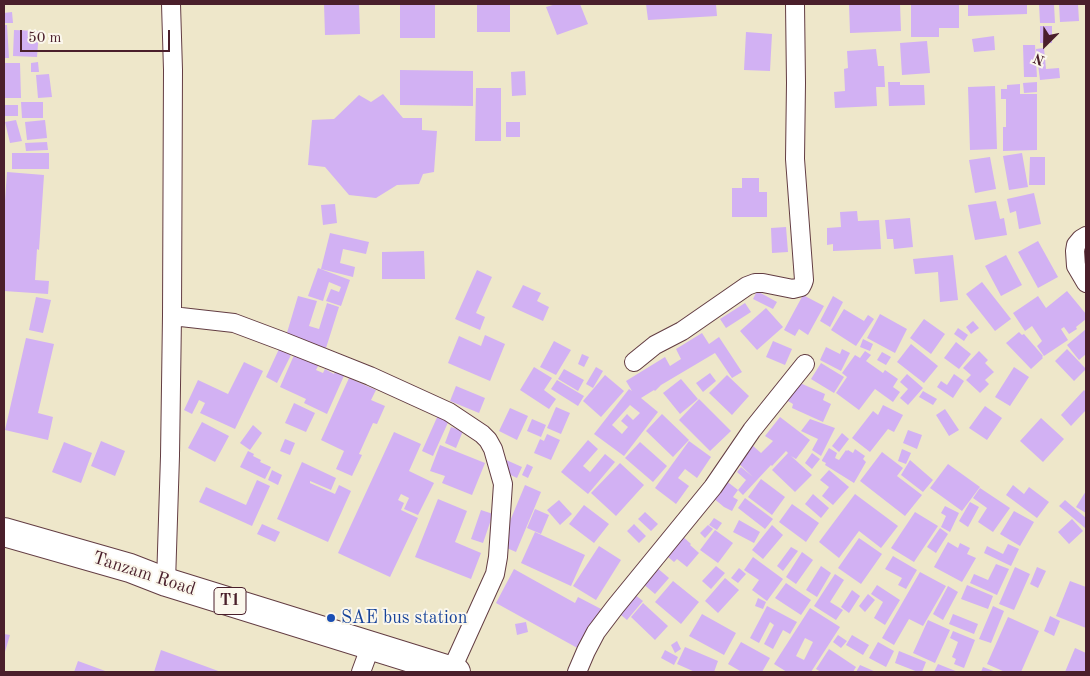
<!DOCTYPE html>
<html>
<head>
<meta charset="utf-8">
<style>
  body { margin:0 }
  #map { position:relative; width:1090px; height:676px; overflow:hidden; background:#eee7ca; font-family:"Old Standard TT",serif }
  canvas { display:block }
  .frame { position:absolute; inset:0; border:5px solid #4a1f2b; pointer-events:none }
  .north { position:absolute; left:1020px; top:20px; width:50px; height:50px; -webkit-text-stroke:4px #fbf7ec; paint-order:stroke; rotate:203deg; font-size:14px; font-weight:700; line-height:20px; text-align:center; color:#4a1f2b }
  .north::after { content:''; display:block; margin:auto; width:18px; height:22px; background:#4a1f2b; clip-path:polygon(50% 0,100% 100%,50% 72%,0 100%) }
  .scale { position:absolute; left:20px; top:30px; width:150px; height:22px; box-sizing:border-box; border:2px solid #4a1f2b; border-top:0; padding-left:6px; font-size:15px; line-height:18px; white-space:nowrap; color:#4a1f2b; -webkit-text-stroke:4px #fbf7ec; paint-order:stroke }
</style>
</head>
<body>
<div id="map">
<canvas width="1090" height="676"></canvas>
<div class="frame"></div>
<div class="north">N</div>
<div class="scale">50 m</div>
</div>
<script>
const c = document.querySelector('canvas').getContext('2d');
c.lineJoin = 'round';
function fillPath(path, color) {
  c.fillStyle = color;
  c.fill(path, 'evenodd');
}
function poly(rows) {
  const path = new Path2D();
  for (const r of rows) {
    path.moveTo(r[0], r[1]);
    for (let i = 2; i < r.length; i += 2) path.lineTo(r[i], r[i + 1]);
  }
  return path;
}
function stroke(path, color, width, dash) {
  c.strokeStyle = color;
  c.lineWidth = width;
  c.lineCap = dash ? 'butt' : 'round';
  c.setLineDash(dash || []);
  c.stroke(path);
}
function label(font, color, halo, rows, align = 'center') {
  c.font = font + ' "Old Standard TT",serif';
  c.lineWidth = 4;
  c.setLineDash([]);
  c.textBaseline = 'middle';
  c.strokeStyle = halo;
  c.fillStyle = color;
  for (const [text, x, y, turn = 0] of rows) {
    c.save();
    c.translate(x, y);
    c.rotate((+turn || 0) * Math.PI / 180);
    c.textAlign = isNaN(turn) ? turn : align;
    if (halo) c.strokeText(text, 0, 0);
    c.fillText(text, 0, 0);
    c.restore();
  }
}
const building = poly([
  [324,4,359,4,360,34,325,35],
  [400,4,435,4,435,38,400,38],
  [477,4,510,4,510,32,477,32],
  [556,4,580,4,588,24,557,35,546,7],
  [646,4,716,4,717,16,648,20],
  [849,4,900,4,901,31,850,33],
  [911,4,959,4,959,28,939,28,939,37,911,37],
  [968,4,1027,4,1027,14,968,16],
  [1039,4,1054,4,1055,23,1040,23],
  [1059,4,1078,4,1079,21,1060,22],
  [12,12,13,23,4,23,4,13],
  [4,25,7,25,9,58,4,58],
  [1040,26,1052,26,1052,43,1040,43],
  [14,30,39,31,37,57,13,56],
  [746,32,772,34,770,71,744,70],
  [994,36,995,50,974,52,972,39],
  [927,41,930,73,902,75,900,43],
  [1023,45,1035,45,1037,77,1024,77],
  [1044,48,1046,69,1059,68,1060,78,1040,80,1036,49],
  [876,49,878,66,884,66,885,87,876,87,877,106,835,108,834,92,845,91,844,69,848,68,847,51],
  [38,62,39,72,31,72,31,63],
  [4,63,20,63,21,98,4,98],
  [400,70,473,71,473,106,400,105],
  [525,71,526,95,512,96,511,72],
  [49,74,52,97,38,98,36,75],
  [888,82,900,82,900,85,924,85,925,105,889,106],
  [1037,82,1037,92,1024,93,1023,83],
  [1020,84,1020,94,1037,94,1037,150,1003,151,1003,127,1006,127,1006,99,1001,99,1001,89,1007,89,1007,85],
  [995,86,997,149,970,150,968,87],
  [476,88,501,88,501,141,475,141],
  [383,94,403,118,422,118,422,130,437,131,434,172,423,174,419,184,397,185,376,198,349,195,325,167,308,165,312,120,334,119,359,95,371,102],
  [21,102,43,102,43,118,22,118],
  [4,105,18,105,18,116,4,116],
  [16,120,22,141,10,143,5,122],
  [45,120,47,138,27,140,25,122],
  [506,122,520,122,520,137,506,137],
  [47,142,48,150,26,151,25,143],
  [12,153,49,153,49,169,12,169],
  [1022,153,1028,187,1009,190,1003,156],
  [990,157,996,189,975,193,969,160],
  [1030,157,1045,157,1045,185,1029,185],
  [7,172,44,175,39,250,37,249,35,280,49,281,48,294,4,291,4,215],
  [742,178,759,178,759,192,767,192,767,217,732,217,732,188,742,188],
  [1034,193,1041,224,1019,229,1016,211,1010,213,1007,199],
  [996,201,1000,219,1004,218,1007,235,975,240,968,205],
  [335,204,337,223,323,225,321,205],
  [857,211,858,221,879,220,881,249,833,251,833,244,827,245,827,228,841,227,840,212],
  [910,218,913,247,894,249,893,239,887,239,885,220],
  [786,227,788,252,772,253,771,228],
  [330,233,369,242,366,254,343,249,340,263,355,267,353,277,321,269],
  [1038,241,1058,277,1038,288,1018,252],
  [424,251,425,279,382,279,382,252],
  [953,255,958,300,940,302,938,272,915,274,913,259],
  [1006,255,1022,285,1001,296,985,266],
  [318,268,350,280,341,306,326,301,331,289,339,292,341,287,329,282,323,301,308,296],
  [477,270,492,277,476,313,485,317,480,330,455,319],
  [982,282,1011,319,995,331,966,294],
  [523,285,541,293,537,301,549,307,543,321,512,307],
  [757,291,777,302,773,309,753,299],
  [1067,291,1086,314,1086,319,1076,327,1077,329,1069,334,1064,327,1061,329,1068,340,1044,356,1037,346,1042,341,1032,326,1025,331,1013,313,1038,296,1046,308],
  [803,295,824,306,808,335,799,329,795,336,784,330],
  [298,296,317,301,309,326,319,329,327,303,339,307,326,348,286,336],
  [833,296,843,302,830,327,820,321],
  [36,297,51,300,43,333,29,330],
  [745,303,751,312,726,328,720,319],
  [766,308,783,327,757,350,740,331],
  [844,309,864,321,868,315,874,319,856,346,831,330],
  [880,314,907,329,895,353,867,338],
  [924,319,945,334,931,354,910,338],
  [973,321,979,328,971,334,966,327],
  [958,328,968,335,964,341,954,334],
  [1086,329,1086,354,1079,360,1067,345],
  [1019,332,1022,335,1024,334,1043,356,1042,357,1043,358,1031,369,1006,343],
  [702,333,709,344,719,337,742,372,732,378,715,353,661,385,655,391,654,390,641,398,658,412,624,456,594,434,629,389,632,391,626,381,665,357,670,366,681,359,676,349],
  [630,405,640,413,633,420,627,414,621,421,628,427,622,434,612,425],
  [485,335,505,344,490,381,448,363,459,336,481,346],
  [26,338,54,344,38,413,53,417,48,440,5,430],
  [863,339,873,344,870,351,860,347],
  [554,341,571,350,556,375,540,367],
  [773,341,792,349,785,365,766,357],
  [956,342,971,354,959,369,944,358],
  [911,344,938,366,924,383,897,362],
  [826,347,840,354,842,349,850,353,841,371,820,360],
  [279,349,291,355,277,383,266,377],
  [1067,349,1086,369,1074,381,1055,361],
  [865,351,871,355,866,361,883,373,885,370,898,379,893,387,900,392,893,402,875,389,859,410,836,393,847,377,842,373,855,355,860,358],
  [979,351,988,360,985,363,994,372,985,380,989,384,980,393,966,380,971,375,963,368],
  [882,352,891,357,886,365,877,360],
  [295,353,319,364,316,370,323,373,325,369,334,374,338,365,347,369,327,414,304,403,306,399,280,387],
  [582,354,589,357,584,367,578,364],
  [244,362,263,371,235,429,200,413,205,403,199,400,192,414,184,410,198,380,228,394],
  [821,363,844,377,834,393,811,379],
  [534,367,552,378,544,390,556,399,549,409,520,390],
  [596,367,603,371,593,388,586,384],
  [1014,367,1029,377,1010,406,995,397],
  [564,369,584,380,578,391,558,379],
  [710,373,716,381,703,392,696,383],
  [907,374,923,388,908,405,900,398,908,389,900,382],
  [954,374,964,381,953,398,937,387,941,381,947,385],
  [605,375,624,391,601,417,583,401],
  [727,375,749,396,732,415,709,393],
  [349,378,376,390,371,400,385,406,377,424,373,423,359,454,362,455,352,476,336,469,344,451,321,440],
  [681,379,698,399,680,414,663,393],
  [557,380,584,396,578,406,551,389],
  [800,383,825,394,823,400,831,404,823,422,792,408,793,404,788,401,794,386,798,388],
  [456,386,485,398,479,413,450,401],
  [1084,390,1086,392,1086,410,1071,426,1061,415],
  [923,391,937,399,933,405,919,397],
  [699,399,731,431,710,451,679,420],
  [294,403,315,413,306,432,285,423],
  [883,405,903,415,894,432,888,429,870,452,852,438,873,411,878,415],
  [985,406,1002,418,987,440,969,428],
  [556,407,570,413,561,434,547,428],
  [510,408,528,416,517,440,499,431],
  [945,409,959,430,949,436,936,415],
  [439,413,450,418,433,456,422,451],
  [662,414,689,440,673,457,646,431],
  [780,417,810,440,796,459,791,456,812,475,795,492,772,470,788,453,786,451,772,466,771,465,743,495,738,490,733,497,738,500,732,511,724,507,712,497,725,480,738,490,746,480,737,472,741,467,753,477,737,462,752,445,761,453,773,441,765,436],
  [1041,418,1064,439,1043,462,1020,441],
  [532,419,546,425,541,437,527,431],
  [810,419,835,428,821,456,812,450,818,439,801,431],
  [202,422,229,436,215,462,188,448],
  [253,425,262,433,250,450,240,443],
  [451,427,463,431,456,448,445,443],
  [908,430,922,435,917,449,903,443],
  [394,432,421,444,409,471,434,483,418,515,404,509,409,498,401,494,398,500,404,503,401,510,418,518,390,577,338,553],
  [842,433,849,439,839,452,832,446],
  [547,434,560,440,551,460,534,453,540,439,544,441],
  [285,439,295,443,290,455,280,451],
  [588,440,598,449,583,466,590,472,605,454,615,462,588,494,561,472],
  [101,441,125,451,115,476,91,466],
  [689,441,711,457,697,478,685,469,678,478,689,486,676,504,655,488],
  [64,442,92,453,81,483,52,472],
  [640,442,667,466,653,482,625,458],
  [440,445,485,463,472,495,442,483,445,476,430,471],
  [829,448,837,453,835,458,839,460,846,450,847,451,848,450,853,453,855,449,865,456,863,459,866,462,854,483,825,465,826,463,822,461,822,460],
  [902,449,911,453,906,464,898,461],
  [248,451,254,454,253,456,261,460,260,462,271,467,265,479,240,467],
  [882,452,903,468,897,476,922,495,905,516,860,481],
  [812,453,820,459,812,469,805,463],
  [504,459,522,467,517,478,500,470],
  [910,460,933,480,923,492,901,475],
  [302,462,336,478,331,490,310,481,310,483,335,494,339,485,351,491,328,542,277,519],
  [620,463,644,485,616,516,591,493],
  [527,464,533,467,528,478,522,475],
  [948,464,980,487,962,511,930,488],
  [272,470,282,475,278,485,268,480],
  [829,470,849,487,833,505,822,496,829,487,820,480],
  [761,479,785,497,772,515,748,497],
  [257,480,270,486,252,526,199,502,206,487,246,505],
  [525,485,541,492,516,552,500,545],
  [1013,485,1024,494,1029,487,1049,502,1037,518,1006,495],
  [980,488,1010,508,993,532,978,522,987,508,973,498],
  [1086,491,1086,513,1076,507],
  [813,494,829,508,821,518,805,504],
  [855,494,898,526,881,548,859,531,839,558,819,542],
  [745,498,773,519,765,529,738,508],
  [438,499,467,511,455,542,481,553,471,579,415,557],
  [559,500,572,514,560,525,547,510],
  [1065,500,1086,518,1086,527,1085,528,1059,506],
  [970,502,979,507,968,527,959,521],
  [792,504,819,523,806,542,779,522],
  [584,505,609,524,594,543,569,524],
  [945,506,959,513,950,532,941,527,946,516,941,513],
  [535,509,549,515,541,534,527,528],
  [481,510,493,514,483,543,471,539],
  [1014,511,1034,522,1020,546,1000,534],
  [645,512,658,524,651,531,638,519],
  [915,512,938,526,914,562,891,548],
  [714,518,722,523,717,530,709,525],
  [1072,519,1083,531,1069,544,1058,532],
  [739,520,760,532,754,543,733,532],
  [262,524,280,532,275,542,257,534],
  [634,524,646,536,639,543,627,531],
  [708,525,713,529,705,538,700,533],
  [772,525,783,535,763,559,752,550],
  [940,528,948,534,936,553,927,547],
  [715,530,733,543,718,563,700,550],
  [535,532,585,555,571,586,521,563],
  [680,534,691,544,690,545,699,553,687,567,677,559,674,562,662,552],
  [859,538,882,554,861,584,838,568],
  [948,542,958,548,960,543,970,548,967,554,976,558,962,582,934,567],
  [1008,544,1019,549,1011,566,984,553,987,546,1003,554],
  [599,546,621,560,596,600,573,586],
  [791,547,798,551,783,571,777,566],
  [802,552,813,560,796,584,786,577],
  [893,556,917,570,906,589,898,585,902,578,885,569],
  [753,557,783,579,767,601,752,590,759,580,744,570],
  [996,564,1009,569,997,595,970,583,974,574,988,580],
  [716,566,725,573,711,589,702,581],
  [821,566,831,573,817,597,806,590],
  [656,567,669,578,655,594,642,583],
  [1015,567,1030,574,1014,610,999,604],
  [1037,567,1046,571,1038,588,1030,584],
  [739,568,746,574,738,583,731,578],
  [514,569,575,603,578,597,603,610,581,650,496,603],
  [920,572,946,586,923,626,909,619,894,645,882,638],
  [835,574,844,580,830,602,843,610,836,620,814,606],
  [725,578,739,590,718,613,705,601],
  [673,581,699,602,681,624,655,602],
  [1070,581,1086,587,1086,628,1056,616],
  [786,583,811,600,801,615,775,598],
  [877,585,900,600,885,625,874,618,883,602,871,594],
  [967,585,993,596,988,609,961,599],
  [948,586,958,592,943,620,933,614],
  [852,590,860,596,849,613,841,607],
  [630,591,643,601,627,620,615,610],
  [868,594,875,600,865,612,859,606],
  [758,598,766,602,763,609,755,606],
  [643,603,668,626,655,640,631,617],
  [767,606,797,622,790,634,783,630,773,649,764,644,774,625,770,622,759,643,750,638],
  [993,606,1004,611,991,643,979,639],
  [810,608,840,627,811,672,787,672,774,664],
  [805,638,813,642,804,660,796,656],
  [702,614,736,633,724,655,689,636],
  [953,614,978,624,974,634,949,624],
  [1050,616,1060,621,1054,636,1044,631],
  [1008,617,1039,631,1021,672,1005,672,987,664],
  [928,620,950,630,935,663,913,653],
  [526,622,528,632,517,635,515,624],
  [953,631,975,640,964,668,954,664,956,659,952,657,958,642,950,638],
  [4,634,10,635,4,655],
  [838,635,847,641,841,648,833,642],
  [852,635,869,645,863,655,846,645],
  [677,641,681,649,675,653,671,645],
  [741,642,770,658,762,672,742,672,728,664],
  [878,642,894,651,886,667,869,658],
  [685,647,718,661,714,672,695,672,677,664],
  [1075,648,1086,653,1086,672,1065,672],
  [829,649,856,667,853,672,821,672,816,669],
  [161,650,221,672,154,672],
  [665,650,678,657,674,665,661,658],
  [899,651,926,662,922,672,918,672,895,663],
  [78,661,108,672,74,672],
  [938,664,958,672,934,672],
  [860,665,876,672,856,672],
  [983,667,996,672,981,672]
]);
const minor = poly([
  [1086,236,1081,239,1076,245,1075,251,1076,266,1086,283],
  [172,316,234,323,282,341,370,376,449,412,482,434,488,440,493,449,503,484,498,557,495,574,451,671],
  [634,362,655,345,682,331,747,286,755,283,763,283,793,289,801,287,803,283,804,280,795,159,796,83,795,4],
  [166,582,170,456,172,316,173,70,171,4],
  [361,672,371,645],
  [577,672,586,651,596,632,615,607,713,487,752,430,805,364]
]);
const trunk = poly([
  [4,532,130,568,166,582,456,672]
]);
const markers = [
  [331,618,5,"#1a4fb4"]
];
const shields = [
  [230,601,32]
];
const shieldNames = [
  ["T1",230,601]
];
const streetNames = [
  ["Tanzam Road",144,574,18]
];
const transitNames = [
  ["SAE bus station",341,618]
];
fillPath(building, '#d2b1f3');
stroke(minor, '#633d43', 20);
stroke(trunk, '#633d43', 30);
stroke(minor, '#fff', 18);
stroke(trunk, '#fff', 28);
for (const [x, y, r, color] of markers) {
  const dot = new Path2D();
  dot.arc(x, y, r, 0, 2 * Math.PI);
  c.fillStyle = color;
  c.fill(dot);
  stroke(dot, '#fbf7ec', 2);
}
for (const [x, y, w] of shields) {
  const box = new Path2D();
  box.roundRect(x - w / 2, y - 13.5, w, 27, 4);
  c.fillStyle = '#fbf7ec';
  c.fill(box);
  stroke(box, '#4a1f2b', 1);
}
label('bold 16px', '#4a1f2b', null, shieldNames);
label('18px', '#4a1f2b', '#fbf7ec', streetNames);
label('18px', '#164399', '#fbf7ec', transitNames, 'left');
</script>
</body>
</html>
